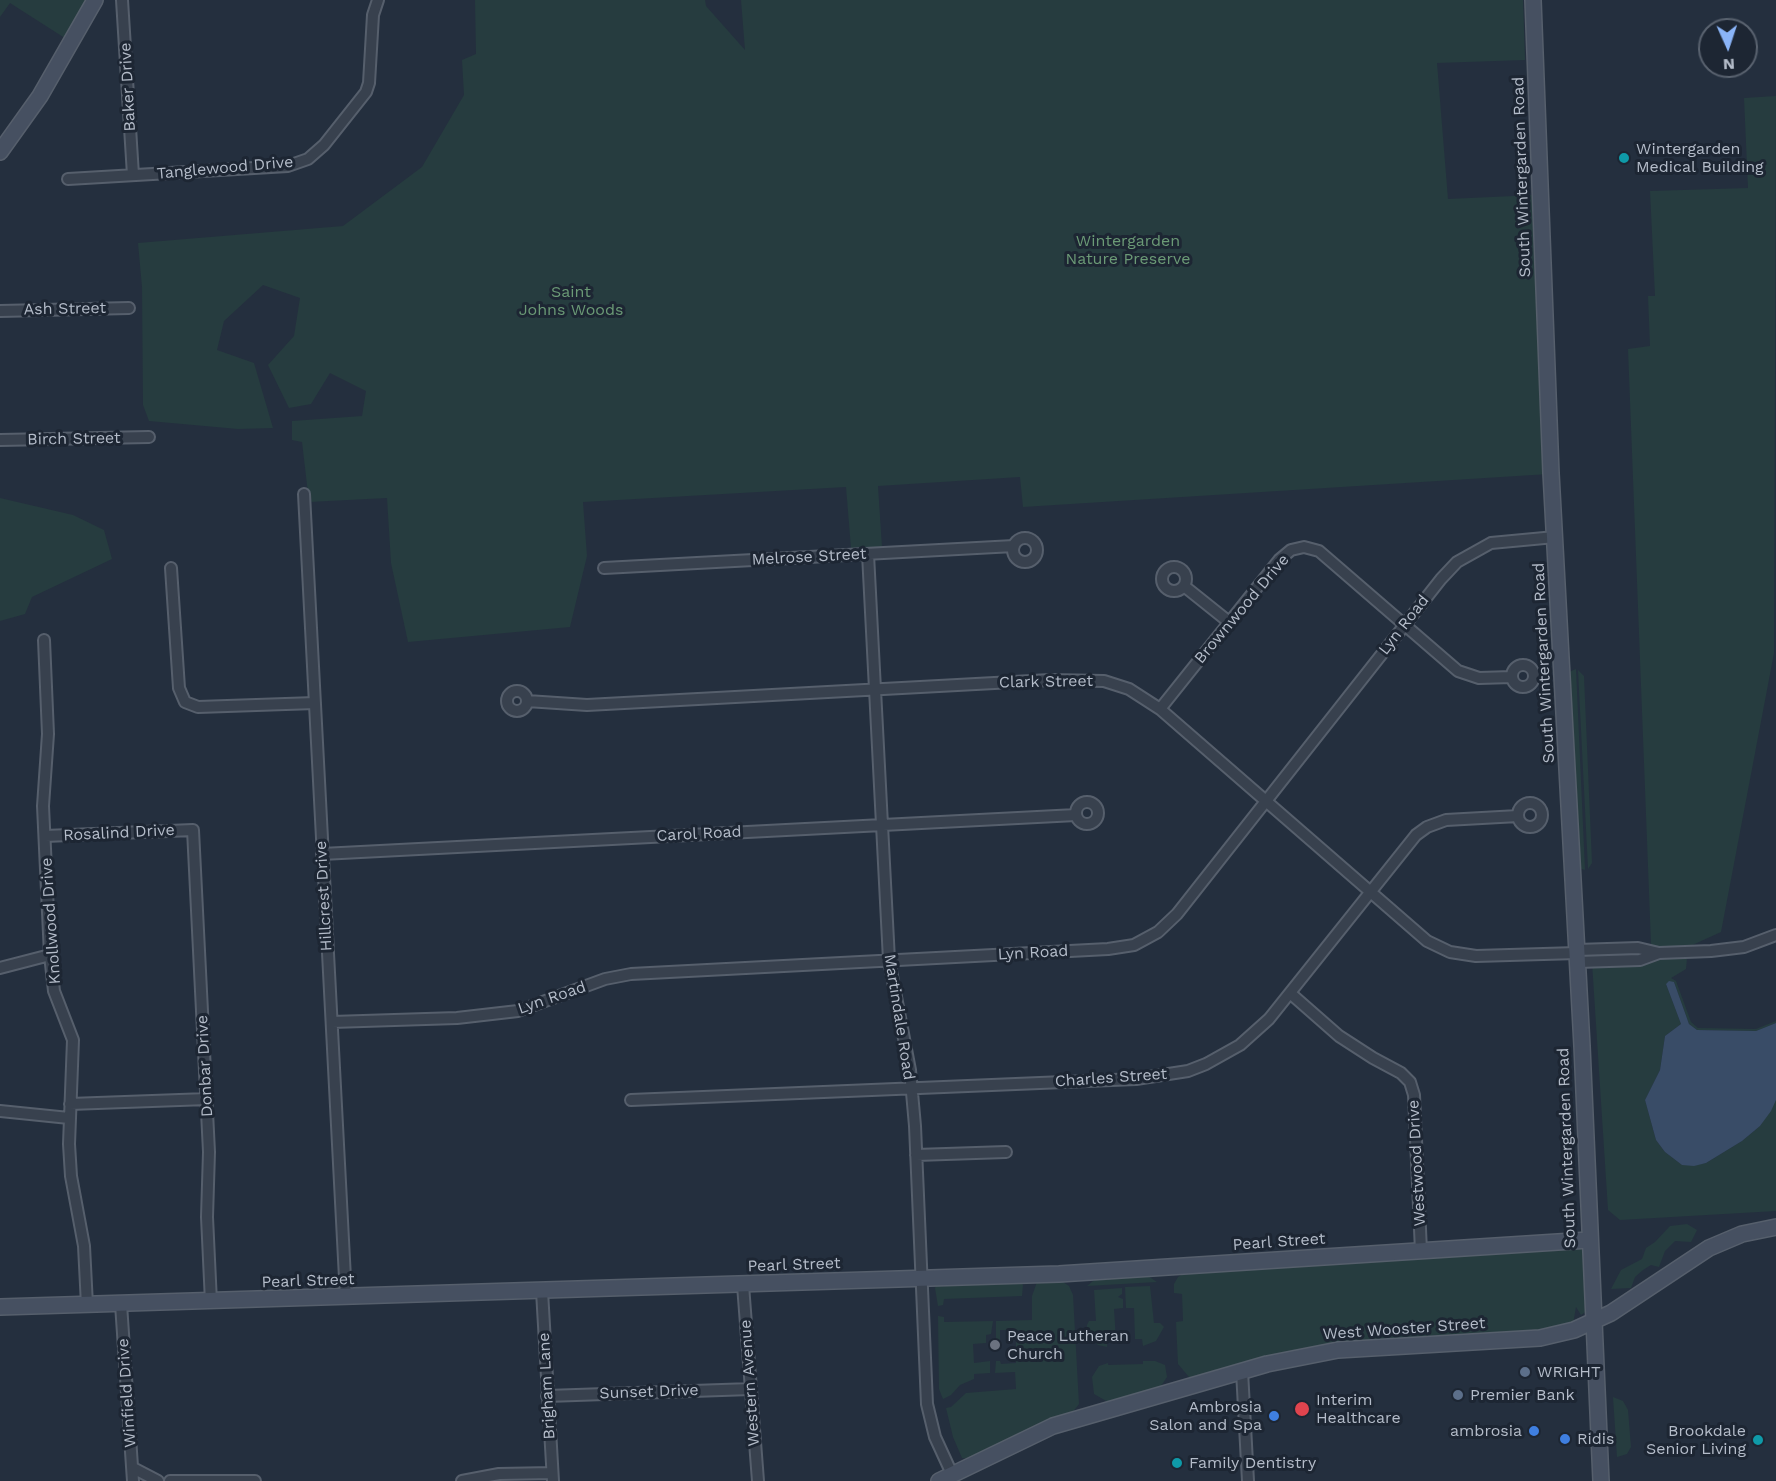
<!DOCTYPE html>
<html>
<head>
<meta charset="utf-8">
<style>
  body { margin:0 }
  #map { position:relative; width:1776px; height:1481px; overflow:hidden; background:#242f3e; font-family:"Work Sans",sans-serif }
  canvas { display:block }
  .north { position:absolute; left:1698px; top:18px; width:60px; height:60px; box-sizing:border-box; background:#1d2633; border:2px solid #59626f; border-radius:50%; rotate:177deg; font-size:16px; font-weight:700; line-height:24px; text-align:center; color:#b4bcc9 }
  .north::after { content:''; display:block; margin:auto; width:21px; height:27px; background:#8ab4f8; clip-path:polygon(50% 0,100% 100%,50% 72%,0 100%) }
</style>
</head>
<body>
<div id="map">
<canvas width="1776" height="1481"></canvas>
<div class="north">N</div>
</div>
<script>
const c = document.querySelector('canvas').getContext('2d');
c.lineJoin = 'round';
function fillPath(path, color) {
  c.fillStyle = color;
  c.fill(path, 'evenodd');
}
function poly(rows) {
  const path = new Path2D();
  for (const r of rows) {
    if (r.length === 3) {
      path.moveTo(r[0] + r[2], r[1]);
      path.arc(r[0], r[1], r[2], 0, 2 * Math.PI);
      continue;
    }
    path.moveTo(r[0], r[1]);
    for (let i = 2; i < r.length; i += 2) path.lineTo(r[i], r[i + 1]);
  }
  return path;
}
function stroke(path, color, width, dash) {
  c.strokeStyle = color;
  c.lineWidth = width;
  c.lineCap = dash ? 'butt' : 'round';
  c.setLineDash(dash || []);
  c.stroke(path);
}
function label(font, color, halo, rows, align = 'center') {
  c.font = font + ' "Work Sans",sans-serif';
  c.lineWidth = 6;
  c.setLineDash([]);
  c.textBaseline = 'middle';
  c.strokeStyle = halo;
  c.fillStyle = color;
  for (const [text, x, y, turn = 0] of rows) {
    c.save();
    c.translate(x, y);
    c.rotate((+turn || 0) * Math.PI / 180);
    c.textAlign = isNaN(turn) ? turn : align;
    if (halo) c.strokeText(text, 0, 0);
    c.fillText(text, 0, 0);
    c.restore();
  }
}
const green = poly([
  [0,0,95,0,71,42,10,3,0,17],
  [475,0,705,0,706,6,745,50,741,0,1523,0,1525,60,1437,63,1448,199,1536,195,1549,474,1023,507,1020,477,878,486,882,547,868,547,851,548,846,487,583,502,587,556,570,627,408,642,391,563,387,498,309,502,302,442,292,440,292,421,362,416,366,391,330,373,311,404,289,408,268,365,294,336,300,298,263,285,224,321,217,350,254,363,273,428,238,429,149,421,143,405,142,287,138,243,343,226,422,167,464,95,462,60,476,54],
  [1776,96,1774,653,1721,932,1688,947,1686,969,1671,978,1676,981,1691,1022,1698,1028,1756,1029,1776,1021,1776,1023,1756,1031,1697,1030,1689,1024,1674,982,1666,984,1681,1024,1665,1036,1660,1070,1645,1100,1656,1140,1665,1152,1682,1165,1706,1163,1742,1141,1760,1126,1776,1100,1776,1211,1620,1220,1608,1210,1591,947,1651,944,1628,349,1650,346,1648,296,1655,296,1650,191,1748,188,1744,98],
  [0,498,73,515,104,530,112,559,32,597,25,614,0,621],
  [1576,669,1585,870,1579,868,1569,672],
  [1578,670,1584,676,1592,863,1588,869],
  [1687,1224,1697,1230,1691,1242,1675,1241,1665,1251,1659,1267,1651,1265,1643,1270,1635,1277,1631,1288,1611,1289,1621,1270,1642,1259,1646,1248,1655,1242,1670,1226],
  [1573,1245,1581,1248,1585,1256,1587,1311,1581,1315,1576,1307,1573,1324,1513,1335,1347,1343,1308,1348,1196,1378,1189,1377,1178,1364,1176,1322,1183,1321,1182,1294,1174,1293,1174,1284,1178,1277,1188,1271],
  [1145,1274,1157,1282,1087,1286,1098,1277],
  [1057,1278,1069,1286,1073,1295,1079,1404,1072,1413,970,1459,962,1458,953,1437,946,1408,951,1407,966,1393,1016,1389,1015,1372,995,1373,996,1361,1000,1361,1001,1364,1016,1363,1016,1330,1000,1330,1000,1341,996,1341,996,1321,1032,1320,1032,1296,1038,1279],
  [1019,1279,1023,1285,1022,1296,944,1299,943,1305,938,1306,935,1288,937,1284],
  [1150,1286,1154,1323,1160,1323,1164,1327,1156,1341,1143,1346,1142,1339,1135,1339,1134,1308,1126,1308,1125,1287],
  [1122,1288,1122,1294,1118,1297,1123,1299,1123,1308,1114,1309,1116,1340,1107,1341,1107,1347,1098,1345,1087,1334,1087,1325,1089,1321,1096,1321,1094,1290],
  [938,1316,944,1317,944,1322,993,1321,991,1334,986,1335,986,1343,973,1344,974,1363,990,1361,990,1373,974,1374,974,1379,960,1385,951,1395,943,1399,939,1389],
  [1143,1361,1155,1361,1165,1365,1167,1377,1159,1389,1108,1402,1094,1394,1092,1377,1099,1366,1108,1363,1108,1365,1143,1364],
  [1613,1397,1623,1401,1628,1410,1631,1447,1627,1454,1617,1457]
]);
const water = poly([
  [1669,981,1674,982,1689,1024,1697,1030,1756,1031,1776,1023,1776,1100,1771,1111,1760,1126,1742,1141,1706,1163,1694,1166,1682,1165,1665,1152,1656,1140,1645,1100,1660,1070,1665,1036,1681,1024,1666,984]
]);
const street = poly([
  [122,0,133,175],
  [68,179,288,166,308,159,324,145,366,92,369,83,373,15,378,0],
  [0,311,129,308],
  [0,440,149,437],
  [304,494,346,1297],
  [1025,550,12],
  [868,554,889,960,910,1070,915,1126,927,1404,935,1437,952,1474],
  [1174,579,12],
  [171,568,179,688,185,702,198,707,315,703],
  [604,568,1014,546],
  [1184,586,1229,622],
  [44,640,48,734,43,806,50,955,54,991,73,1040,69,1144,71,1176,84,1246,87,1305],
  [1523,676,11],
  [517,701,10],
  [527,701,587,705,1050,680,1104,681,1129,689,1160,709,1427,941,1450,952,1476,956,1577,953],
  [1160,709,1279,560,1291,550,1304,547,1319,551,1458,671,1479,678,1512,677],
  [1087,813,11],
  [1530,815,12],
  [45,836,193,830,209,1152,207,1217,211,1302],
  [322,854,1076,815],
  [1577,950,1638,948,1659,953,1711,951,1744,947,1776,935],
  [1578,962,1640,960,1659,953],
  [0,968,50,955],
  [1290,993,1339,1036,1373,1058,1401,1073,1410,1082,1414,1095,1421,1251],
  [332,1022,457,1018,518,1011,605,979,631,974,1108,949,1134,945,1158,932,1177,914,1441,579,1457,562,1491,543,1555,537],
  [631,1100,1136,1079,1188,1071,1206,1064,1240,1045,1269,1019,1416,835,1427,827,1446,820,1518,816],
  [70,1104,207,1099],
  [0,1111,69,1118],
  [916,1155,1006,1152],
  [743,1285,758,1481],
  [542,1291,553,1481],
  [121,1304,133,1481],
  [1242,1371,1248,1481],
  [547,1396,751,1389],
  [133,1468,158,1481],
  [170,1481,255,1481],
  [462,1481,499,1474,552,1473]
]);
const secondary = poly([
  [1533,0,1551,473,1582,1046,1601,1481],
  [0,152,40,96,95,0],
  [0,1307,1059,1274,1589,1240],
  [939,1481,1053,1426,1267,1364,1338,1350,1540,1338,1574,1330,1611,1313,1709,1248,1742,1234,1776,1227]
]);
const markers = [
  [1624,158,6,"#0f9aa8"],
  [995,1345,6,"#6b7280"],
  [1525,1372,6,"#5c6f8a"],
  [1458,1395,6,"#5c6f8a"],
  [1302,1409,8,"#e0444e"],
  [1274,1416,6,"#3f7fe0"],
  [1534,1431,6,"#3f7fe0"],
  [1565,1439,6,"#3f7fe0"],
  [1758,1440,6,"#0f9aa8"],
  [1177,1463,6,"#0f9aa8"]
];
const streetNames = [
  ["Baker Drive",128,87,-93],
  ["Tanglewood Drive",225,168,-5],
  ["South Wintergarden Road",1522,177,-92],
  ["Ash Street",65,309,-1],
  ["Birch Street",74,439,-1],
  ["Melrose Street",809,557,-3],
  ["Brownwood Drive",1242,609,-50],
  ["Lyn Road",1404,625,-52],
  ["South Wintergarden Road",1544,663,-93],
  ["Clark Street",1046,682,-1],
  ["Rosalind Drive",119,833,-3],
  ["Carol Road",699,834,-3],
  ["Hillcrest Drive",324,896,-93],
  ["Knollwood Drive",51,921,-94],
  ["Lyn Road",1033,953,-3],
  ["Lyn Road",552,998,-19],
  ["Martindale Road",899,1017,81],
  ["Donbar Drive",205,1066,-93],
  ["Charles Street",1111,1078,-4],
  ["South Wintergarden Road",1567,1148,-92],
  ["Westwood Drive",1417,1163,-93],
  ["Pearl Street",1279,1242,-4],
  ["Pearl Street",794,1265,-2],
  ["Pearl Street",308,1281,-2],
  ["West Wooster Street",1404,1329,-4],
  ["Western Avenue",750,1383,-94],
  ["Brigham Lane",547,1386,-93],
  ["Sunset Drive",649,1392,-2],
  ["Winfield Drive",127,1393,-94]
];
const poiNames = [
  ["Wintergarden",1636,149],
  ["Medical Building",1636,167],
  ["Peace Lutheran",1007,1336],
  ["Church",1007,1354],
  ["WRIGHT",1537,1372],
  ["Premier Bank",1470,1395],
  ["Interim",1316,1400],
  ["Healthcare",1316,1418],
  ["Ambrosia",1262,1407,"right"],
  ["Salon and Spa",1262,1425,"right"],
  ["ambrosia",1522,1431,"right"],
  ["Brookdale",1746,1431,"right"],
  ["Senior Living",1746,1449,"right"],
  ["Ridis",1577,1439],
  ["Family Dentistry",1189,1463]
];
const parkNames = [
  ["Wintergarden",1128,241],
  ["Nature Preserve",1128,259],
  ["Saint",571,292],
  ["Johns Woods",571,310]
];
fillPath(green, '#263c3f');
fillPath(water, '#394c67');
stroke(street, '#565f6c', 14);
stroke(secondary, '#565f6c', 18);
stroke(street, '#38414e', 10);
stroke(secondary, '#465061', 15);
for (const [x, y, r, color] of markers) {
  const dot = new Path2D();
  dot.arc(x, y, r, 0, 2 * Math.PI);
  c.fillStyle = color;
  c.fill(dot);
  stroke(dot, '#1d2633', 2);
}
label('16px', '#b4bcc9', '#1d2633', streetNames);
label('16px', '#b4bcc9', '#1d2633', poiNames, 'left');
label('16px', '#6b9a76', '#1d2633', parkNames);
</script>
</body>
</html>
